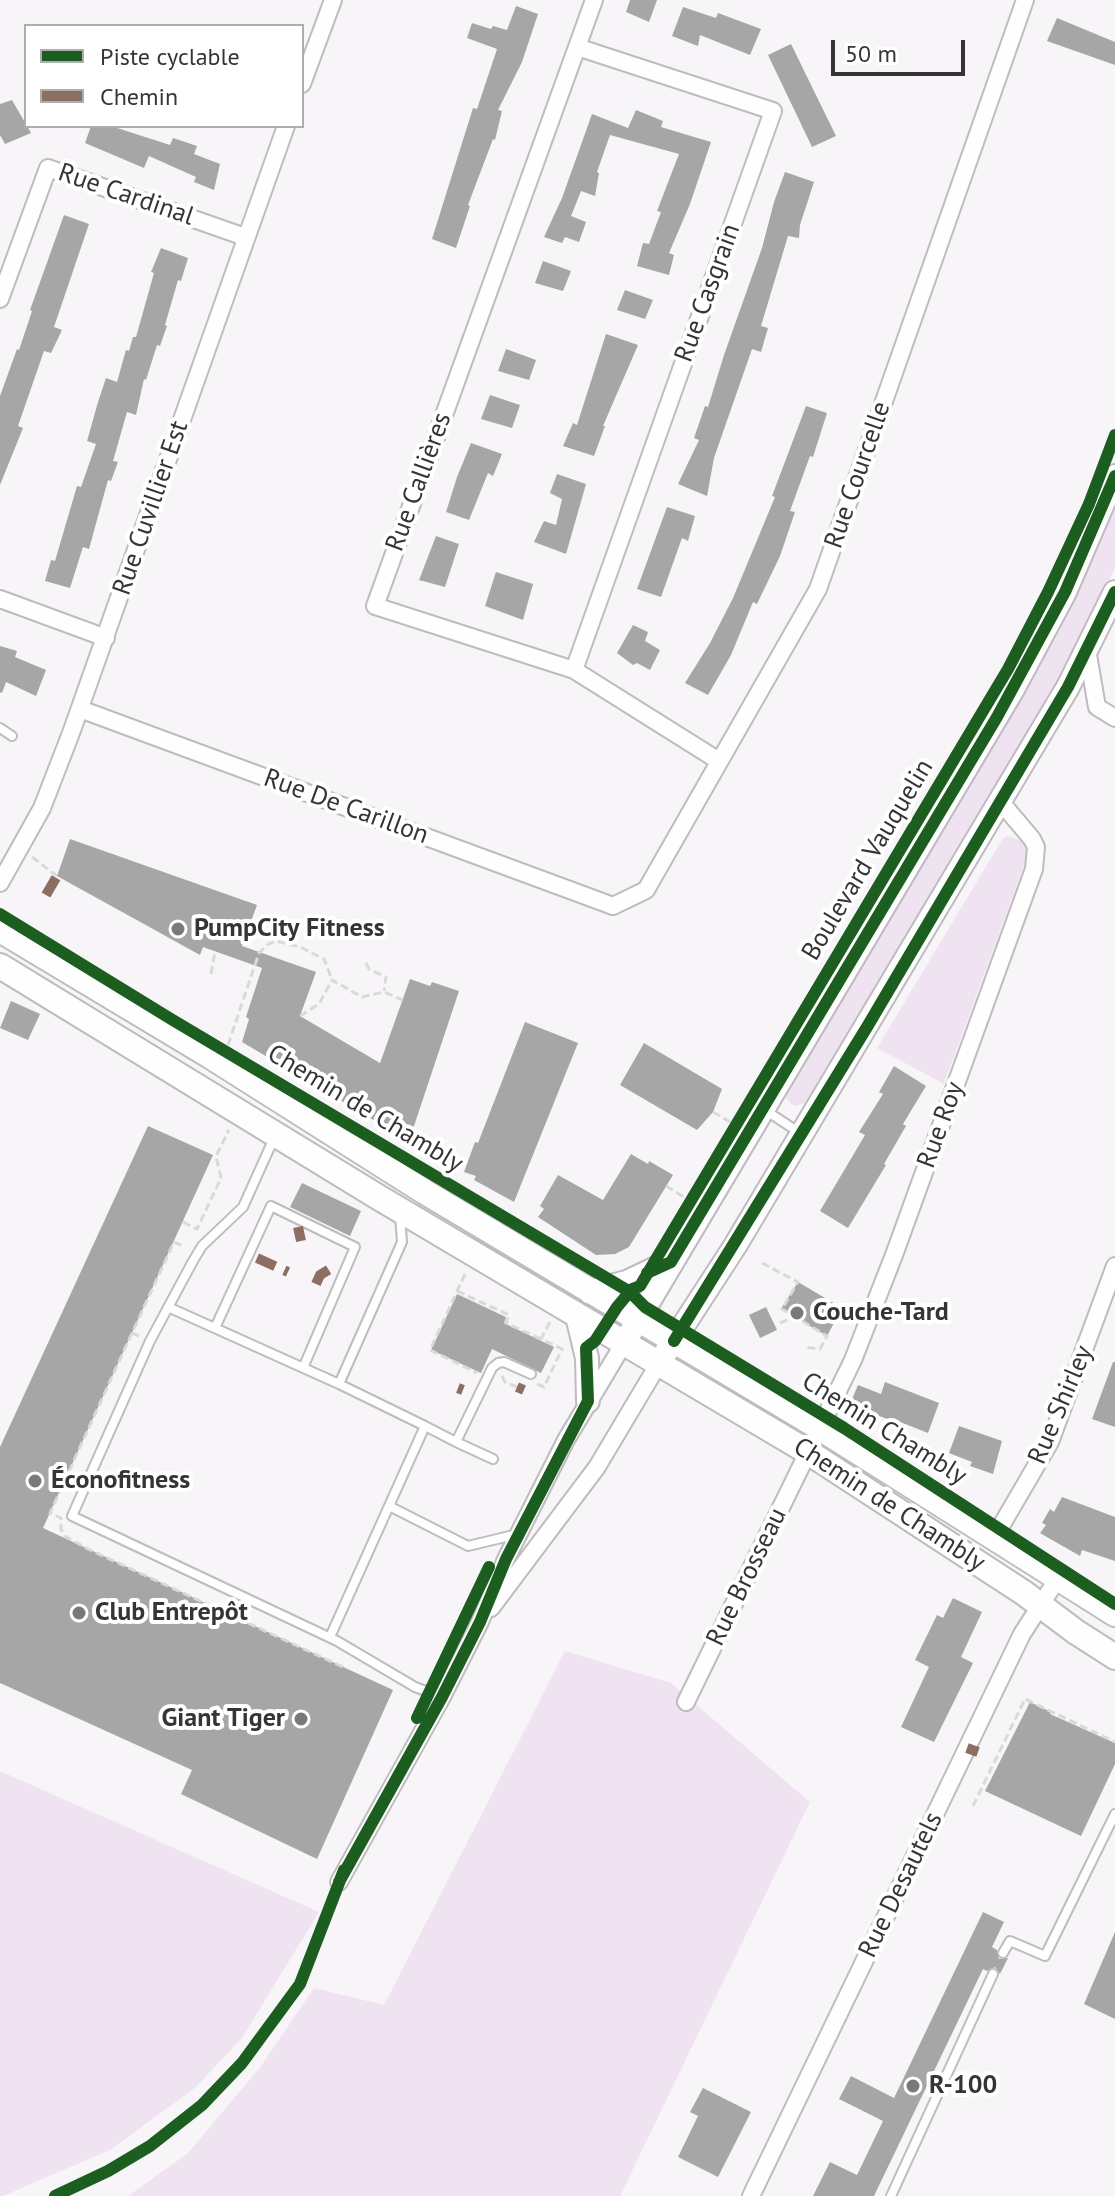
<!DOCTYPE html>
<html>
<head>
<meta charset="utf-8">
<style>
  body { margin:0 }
  #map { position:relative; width:1115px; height:2196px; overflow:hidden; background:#f8f5f8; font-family:"PT Sans",sans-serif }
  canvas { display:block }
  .legend { position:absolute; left:24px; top:24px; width:280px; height:104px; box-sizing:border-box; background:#fff; border:2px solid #afaeaf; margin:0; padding:10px 14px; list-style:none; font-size:24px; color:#363436 }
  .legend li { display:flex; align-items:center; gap:16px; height:40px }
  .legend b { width:40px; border:2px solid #afaeaf }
  .scale { position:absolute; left:831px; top:40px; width:134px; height:36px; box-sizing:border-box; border:4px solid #363436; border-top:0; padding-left:10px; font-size:24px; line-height:28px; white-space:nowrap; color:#363436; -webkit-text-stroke:6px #fff; paint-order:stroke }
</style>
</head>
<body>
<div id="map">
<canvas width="1115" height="2196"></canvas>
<ul class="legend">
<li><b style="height:10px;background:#1b5e20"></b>Piste cyclable</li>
<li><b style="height:10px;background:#8d6e63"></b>Chemin</li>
</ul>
<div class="scale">50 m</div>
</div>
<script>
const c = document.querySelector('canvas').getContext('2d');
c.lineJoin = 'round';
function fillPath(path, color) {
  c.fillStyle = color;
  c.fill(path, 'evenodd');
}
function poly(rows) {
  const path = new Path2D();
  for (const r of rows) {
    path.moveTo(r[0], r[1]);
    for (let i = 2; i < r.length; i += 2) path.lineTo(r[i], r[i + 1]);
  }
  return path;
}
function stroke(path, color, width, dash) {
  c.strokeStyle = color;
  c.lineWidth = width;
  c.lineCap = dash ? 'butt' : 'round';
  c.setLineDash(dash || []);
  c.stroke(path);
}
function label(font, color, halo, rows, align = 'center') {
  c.font = font + ' "PT Sans",sans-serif';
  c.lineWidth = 8;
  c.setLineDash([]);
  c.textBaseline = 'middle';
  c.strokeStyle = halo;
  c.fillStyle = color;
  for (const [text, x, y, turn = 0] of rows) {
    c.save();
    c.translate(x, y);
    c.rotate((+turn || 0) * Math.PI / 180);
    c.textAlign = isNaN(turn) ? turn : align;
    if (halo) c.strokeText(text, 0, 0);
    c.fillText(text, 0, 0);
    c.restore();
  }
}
const green = poly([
  [1115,504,1115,569,1044,707,806,1103,796,1106,791,1104,786,1097,786,1092,1024,693,1083,579],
  [1008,836,1022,841,1026,849,1026,860,944,1084,877,1048,1003,838],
  [565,1651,671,1683,810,1802,620,2196,128,2196,188,2153,261,2066,314,1988,384,2005],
  [0,1771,319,1912,242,2038,195,2088,110,2150,3,2196,0,2196]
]);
const building = poly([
  [630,0,657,0,649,22,626,12],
  [516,6,538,14,522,62,498,110,502,111,495,140,493,139,468,205,470,206,456,248,432,239,473,108,477,109,497,49,467,38,472,23,491,29,493,26,507,30],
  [683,7,716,18,718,13,761,29,750,55,700,35,698,46,672,36],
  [1057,18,1115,42,1115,65,1047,41],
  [791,44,836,136,812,147,768,55],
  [12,100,31,133,5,144,0,135,0,104],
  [636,110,663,121,661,127,711,142,690,204,669,253,674,255,669,275,637,266,643,243,649,244,661,212,657,211,679,154,610,135,597,172,599,173,595,196,581,191,571,216,586,222,579,242,565,237,562,243,544,237,562,198,592,114,628,128],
  [91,126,111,126,170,145,173,138,197,146,194,154,220,164,214,190,194,182,196,177,149,156,144,168,85,143],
  [785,172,814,182,800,225,799,238,788,236,761,326,768,328,761,352,752,349,714,458,707,496,678,484,699,440,694,438,705,406,708,407,724,355,762,248,774,202],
  [64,215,89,224,54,327,62,330,51,353,44,351,18,426,23,428,0,485,0,396,17,349,19,350,32,311,30,310],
  [161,248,188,258,181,281,178,280,165,325,167,326,160,346,157,345,146,380,144,379,136,415,127,412,113,461,118,462,111,481,108,480,89,549,83,547,70,588,45,581,51,560,55,561,77,486,81,487,96,444,87,441,98,402,106,378,117,382,126,350,129,351,133,337,136,337,154,273,151,272],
  [543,261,571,271,563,291,535,283],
  [625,290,653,300,645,319,617,310],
  [606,334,638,345,603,426,605,426,594,456,563,446,573,423,577,425],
  [506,349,536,360,529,380,498,371],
  [490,395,520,405,512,428,481,419],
  [806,406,827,413,813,457,810,456,790,511,795,512,780,556,757,604,753,602,731,655,708,695,685,683,710,643,733,598,775,497,772,496],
  [471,443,502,454,493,476,488,473,469,520,446,512,457,477],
  [557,474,586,484,566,554,534,542,544,521,556,525,562,499,550,493],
  [667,507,695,516,688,541,682,538,661,597,637,589],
  [436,536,459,544,445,587,419,580],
  [496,572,533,584,523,620,485,606],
  [633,625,648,632,645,641,660,650,650,670,637,663,633,665,617,653],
  [0,646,17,651,15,657,46,670,36,696,6,682,2,693,0,692],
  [70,839,257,905,242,946,316,972,300,1016,380,1063,410,979,430,986,432,982,459,991,409,1141,242,1042,249,1019,246,1017,262,968,203,947,200,955,57,876],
  [11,1001,40,1014,28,1040,0,1028],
  [525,1022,578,1043,514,1202,474,1180,476,1176,464,1172,475,1142,478,1143],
  [644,1043,722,1089,713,1112,697,1130,620,1085],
  [894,1066,926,1086,903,1124,906,1126,884,1164,886,1165,848,1228,820,1211,865,1135,859,1132,883,1094,879,1092],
  [148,1126,213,1155,43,1528,393,1690,317,1859,181,1794,192,1770,0,1683,0,1447],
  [631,1154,648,1164,649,1161,673,1175,629,1247,615,1254,596,1255,538,1217,544,1209,540,1206,558,1175,603,1200],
  [302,1183,361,1211,350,1236,290,1207],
  [798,1282,842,1308,827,1336,781,1309],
  [457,1294,506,1317,504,1323,554,1347,541,1373,492,1349,481,1373,431,1350],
  [766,1307,777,1330,760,1338,749,1315],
  [1113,1362,1115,1362,1115,1427,1092,1419],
  [885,1382,939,1403,928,1433,895,1420,895,1422,874,1414,872,1420,853,1413,856,1406,850,1404,858,1385,881,1394],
  [959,1426,1002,1441,993,1474,970,1466,972,1462,949,1453],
  [1062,1497,1115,1517,1115,1561,1082,1550,1080,1556,1040,1533,1046,1525,1042,1523,1050,1509,1054,1512],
  [953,1598,982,1612,961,1657,973,1663,934,1742,901,1727,929,1667,915,1660,937,1615,943,1618],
  [1030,1702,1051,1712,1050,1714,1115,1743,1115,1764,1081,1836,985,1791],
  [983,1912,1004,1922,992,1947,997,1950,999,1959,1008,1958,1000,1974,995,1967,987,1971,983,1969,874,2196,813,2196,830,2162,857,2175,883,2121,839,2099,851,2076,894,2098],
  [1115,1932,1115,2019,1084,2004],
  [703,2088,751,2112,718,2177,678,2157,698,2116,690,2112]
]);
const path = poly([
  [32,857,57,876],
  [366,963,369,969,386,977,384,991],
  [211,974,215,952],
  [300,1016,319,1004,332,980,362,997,384,992,403,1000],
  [228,1045,259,953,267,945,276,941,300,947,324,959,332,980],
  [713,1112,730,1122],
  [666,1186,684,1197],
  [183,1222,197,1229,221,1178,216,1156,229,1130],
  [762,1263,798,1282,782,1309,827,1336,820,1349,804,1347],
  [465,1274,430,1350,477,1373],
  [457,1291,509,1315,506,1323,541,1339],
  [780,1323,794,1317],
  [132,1333,50,1513,61,1518,61,1529,65,1536,88,1549,343,1667],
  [139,1336,132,1333,174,1242,185,1247],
  [502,1376,505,1382,517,1387],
  [537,1384,544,1387,562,1349,541,1339,550,1322],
  [973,1806,1025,1699,1115,1742]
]);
const service = poly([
  [0,728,12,736],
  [765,1110,800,1133],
  [274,1138,243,1207,202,1246,193,1261,150,1341,72,1516,337,1641,415,1687,442,1697],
  [168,1307,339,1384,425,1426,330,1637],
  [215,1328,271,1206,355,1247,303,1368],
  [339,1384,402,1242,400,1216],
  [425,1426,456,1442,492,1368,498,1363,504,1362,531,1374],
  [456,1442,493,1459],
  [389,1506,468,1546,518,1534],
  [1003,1953,1010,1941,1045,1956,1115,1814],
  [891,2196,993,1974]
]);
const minor = poly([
  [594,0,375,606,574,670,719,761],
  [302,84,333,0],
  [0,299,48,168,245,237],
  [0,599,106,638],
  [1087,649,1097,707,1115,718],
  [574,670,773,111,577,47],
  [80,709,613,906,646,890,818,589,1025,0],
  [0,883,42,808,71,733,286,126],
  [994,1538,1050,1442,1115,1266],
  [491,1608,597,1467,659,1363],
  [686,1702,853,1360,894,1255,1034,869,1036,847,1032,839,1000,801],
  [339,1882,442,1697,480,1622,506,1559,566,1440,624,1343],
  [751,2196,1022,1634,1058,1578]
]);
const tertiary = poly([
  [577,1316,587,1358,588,1401],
  [629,1335,1012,691,1065,592,1115,476],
  [659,1363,735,1246,1000,801,1068,687,1115,592]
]);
const secondary = poly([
  [0,930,210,1056,425,1192,820,1428,1115,1614],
  [0,966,378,1197,808,1452,1024,1593,1076,1632,1115,1657],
  [591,1292,627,1283,671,1262]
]);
const quiet = poly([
  [46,895,57,876],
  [298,1227,301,1241],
  [257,1258,288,1272],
  [316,1284,320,1275,333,1267],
  [517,1387,524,1390],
  [458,1388,463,1390],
  [967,1748,978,1752]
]);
const cycleway = poly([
  [0,914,171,1019,630,1292,645,1307,844,1428,1115,1604],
  [647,1273,671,1262,997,717,1065,592,1115,476],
  [674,1341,867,1027,1068,687,1115,592],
  [417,1718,489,1567],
  [339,1882,442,1697,480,1622,506,1559,588,1401,586,1348,595,1341,617,1307,632,1289,640,1286,1008,669,1048,592,1089,504,1115,435],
  [55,2196,108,2171,150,2146,202,2105,242,2063,300,1984,344,1870]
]);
const markers = [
  [178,929,8,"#7a787a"],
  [797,1313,8,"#7a787a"],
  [35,1481,8,"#7a787a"],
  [79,1613,8,"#7a787a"],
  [301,1719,8,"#7a787a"],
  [913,2086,8,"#7a787a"]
];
const streetNames = [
  ["Rue Cardinal",126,195,19],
  ["Rue Casgrain",708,293,-70],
  ["Rue Courcelle",858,475,-71],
  ["Rue Callières",419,482,-70],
  ["Rue Cuvillier Est",151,508,-71],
  ["Rue De Carillon",346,807,20],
  ["Boulevard Vauquelin",868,860,-59],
  ["Chemin de Chambly",365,1109,31],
  ["Rue Roy",941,1125,-70],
  ["Rue Shirley",1061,1405,-67],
  ["Chemin Chambly",884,1429,32],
  ["Chemin de Chambly",889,1505,33],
  ["Rue Brosseau",747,1577,-64],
  ["Rue Desautels",901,1885,-64]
];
const poiNames = [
  ["PumpCity Fitness",194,929],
  ["Couche-Tard",813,1313],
  ["Éconofitness",51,1481],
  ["Club Entrepôt",95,1613],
  ["Giant Tiger",285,1719,"right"],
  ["R-100",929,2086]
];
fillPath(green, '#f0e3f1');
fillPath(building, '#a6a6a7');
stroke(service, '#bebcbe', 12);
stroke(minor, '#bebcbe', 20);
stroke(tertiary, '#bebcbe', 26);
stroke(secondary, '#bebcbe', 28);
stroke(path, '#dad9da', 3, [8, 4]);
stroke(service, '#fefefe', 8);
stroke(minor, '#fefefe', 16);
stroke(tertiary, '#fefefe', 22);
stroke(secondary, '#fefefe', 24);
stroke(quiet, '#8d6e63', 10, [20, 10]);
stroke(cycleway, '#1b5e20', 12);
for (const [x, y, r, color] of markers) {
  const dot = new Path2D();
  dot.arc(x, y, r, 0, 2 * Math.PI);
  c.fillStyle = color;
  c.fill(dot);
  stroke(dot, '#fff', 3);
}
label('26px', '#363436', '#fff', streetNames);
label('bold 26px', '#363436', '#fff', poiNames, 'left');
</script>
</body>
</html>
